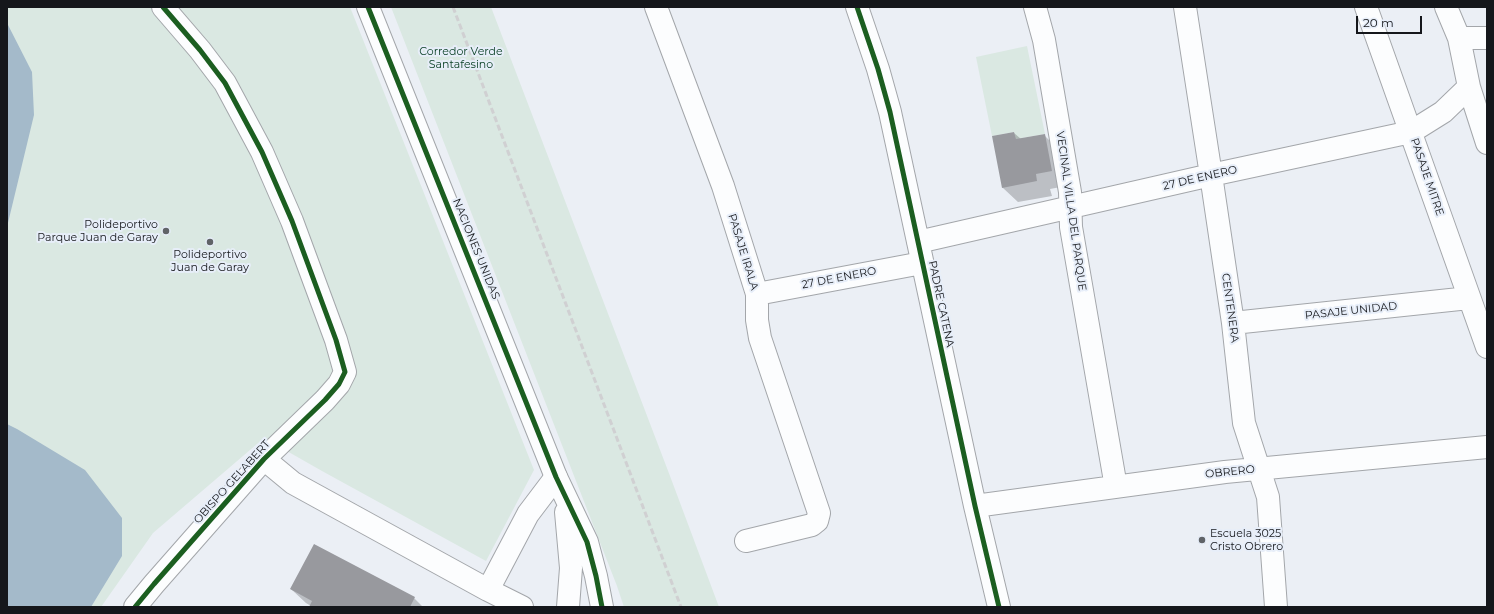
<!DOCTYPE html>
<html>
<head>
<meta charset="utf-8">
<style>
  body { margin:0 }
  #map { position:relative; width:1494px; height:614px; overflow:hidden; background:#ebeff5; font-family:Montserrat,sans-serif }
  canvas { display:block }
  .frame { position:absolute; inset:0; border:8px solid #15171b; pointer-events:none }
  .scale { position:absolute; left:1356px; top:16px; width:66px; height:18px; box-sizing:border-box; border:2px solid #15171b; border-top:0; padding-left:5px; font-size:12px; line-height:14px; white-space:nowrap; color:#15171b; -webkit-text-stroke:3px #e7eef9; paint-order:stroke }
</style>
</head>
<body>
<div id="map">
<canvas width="1494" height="614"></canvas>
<div class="frame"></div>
<div class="scale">20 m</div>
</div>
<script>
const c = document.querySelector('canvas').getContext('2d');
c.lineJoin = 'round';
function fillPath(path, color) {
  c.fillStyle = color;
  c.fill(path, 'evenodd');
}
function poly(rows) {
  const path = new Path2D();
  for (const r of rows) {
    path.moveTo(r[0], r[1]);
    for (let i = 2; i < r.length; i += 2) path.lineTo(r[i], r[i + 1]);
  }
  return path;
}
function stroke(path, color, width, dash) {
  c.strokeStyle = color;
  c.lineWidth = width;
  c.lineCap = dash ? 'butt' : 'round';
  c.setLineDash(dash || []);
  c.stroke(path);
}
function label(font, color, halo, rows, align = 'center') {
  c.font = font + ' Montserrat,sans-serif';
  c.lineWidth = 4;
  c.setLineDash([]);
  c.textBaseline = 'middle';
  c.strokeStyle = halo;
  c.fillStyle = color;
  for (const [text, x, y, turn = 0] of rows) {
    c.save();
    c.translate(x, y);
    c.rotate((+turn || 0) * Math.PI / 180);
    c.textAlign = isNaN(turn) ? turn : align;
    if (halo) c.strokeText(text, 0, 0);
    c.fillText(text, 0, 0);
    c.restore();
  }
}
const green = poly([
  [7,7,350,7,534,470,486,561,322,471,264,438,153,533,101,607,7,607],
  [391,7,491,7,670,476,719,607,624,607,617,586],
  [1027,46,1045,134,1016,139,1014,132,992,136,976,57]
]);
const water = poly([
  [7,23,32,72,34,115,7,227],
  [7,424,17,429,85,470,122,518,122,556,91,607,7,607]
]);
const shadow = poly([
  [1014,133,1021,139,1044,135,1059,150,1066,186,1050,189,1052,196,1018,202,1003,188],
  [291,589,414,598,423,607,310,607,311,606,306,603]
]);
const building = poly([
  [1014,132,1016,139,1045,134,1052,171,1036,174,1037,181,1002,188,992,136],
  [314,544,415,597,410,607,309,607,312,601,290,589]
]);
const minor = poly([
  [656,7,723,186,757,294,757,320,760,338,819,513,817,521,812,525,746,541],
  [857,7,878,69,890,112,975,506,999,607],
  [1035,7,1044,40,1070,192,1071,227,1116,487],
  [1185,7,1211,175,1233,323,1244,423,1268,497,1276,607],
  [1366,7,1487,347],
  [1446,7,1459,38,1469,87,1487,143],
  [1459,38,1487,38],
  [918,242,1211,175,1411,132,1443,112,1469,87],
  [757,294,922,263],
  [1233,323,1469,298],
  [264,459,293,483,488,590,522,607],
  [975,506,1225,472,1487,447],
  [488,590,528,514,556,477],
  [135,607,154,584,264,459,325,400,339,384,345,372,336,340,292,221,262,152,225,83,200,50,163,7]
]);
const tertiary = poly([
  [368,7,556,477,587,542,596,576,602,607],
  [566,512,571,568,568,607]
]);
const rail = poly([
  [453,7,681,607]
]);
const cycleway = poly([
  [368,7,556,477,587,542,596,576,602,607],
  [857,7,878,69,890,112,975,506,999,607],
  [135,607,154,584,264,459,325,400,339,384,345,372,336,340,292,221,262,152,225,83,200,50,163,7]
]);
const markers = [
  [166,231,4,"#606367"],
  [210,242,4,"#606367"],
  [1202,540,4,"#606367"]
];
const parkNames = [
  ["Corredor Verde",461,52],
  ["Santafesino",461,65]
];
const streetNames = [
  ["PASAJE MITRE",1427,177,71],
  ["27 DE ENERO",1200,178,-13],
  ["VECINAL VILLA DEL PARQUE",1071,211,82],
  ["NACIONES UNIDAS",476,249,68],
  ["PASAJE IRALA",743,252,73],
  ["27 DE ENERO",839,278,-11],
  ["PADRE CATENA",941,304,78],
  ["CENTENERA",1230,308,82],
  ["PASAJE UNIDAD",1351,311,-6],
  ["OBRERO",1230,472,-6],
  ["OBISPO GELABERT",232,482,-48]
];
const poiNames = [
  ["Polideportivo",158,225],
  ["Parque Juan de Garay",158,238],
  ["Polideportivo",210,255,"center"],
  ["Juan de Garay",210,268,"center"],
  ["Escuela 3025",1210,534,"left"],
  ["Cristo Obrero",1210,547,"left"]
];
fillPath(green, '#dae8e2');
fillPath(water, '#a4baca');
fillPath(shadow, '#0003');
fillPath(building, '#98999e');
stroke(minor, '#a3a6aa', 24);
stroke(tertiary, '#a3a6aa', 24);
stroke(minor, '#fcfdfe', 22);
stroke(tertiary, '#fcfdfe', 22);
stroke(rail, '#d0d0d2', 3, [6, 3]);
stroke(cycleway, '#1b5e20', 5);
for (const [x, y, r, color] of markers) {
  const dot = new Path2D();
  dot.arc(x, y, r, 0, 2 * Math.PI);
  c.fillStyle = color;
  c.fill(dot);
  stroke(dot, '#e7eef9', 1.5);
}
label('11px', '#053c20', '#e7eef9', parkNames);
label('11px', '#15171b', '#e7eef9', streetNames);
label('11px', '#15171b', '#e7eef9', poiNames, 'right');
</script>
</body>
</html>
